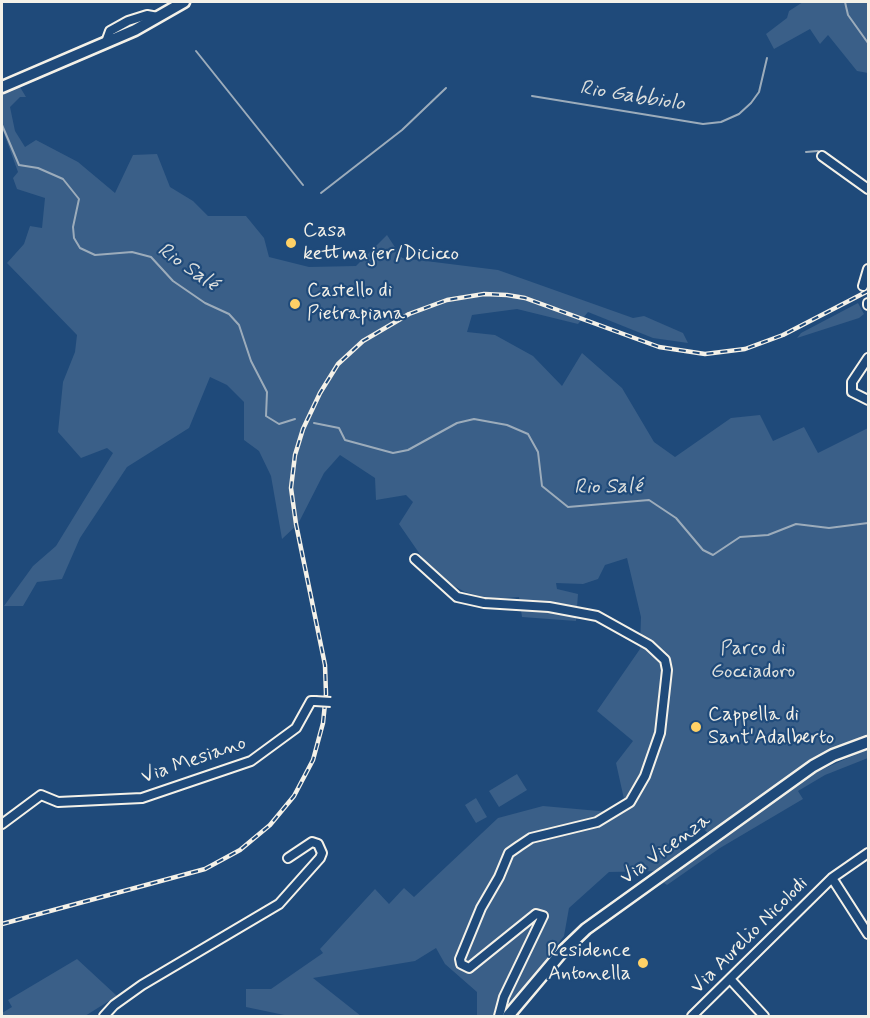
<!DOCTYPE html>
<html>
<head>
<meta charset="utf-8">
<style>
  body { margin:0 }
  #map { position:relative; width:870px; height:1018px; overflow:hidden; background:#1f4a7a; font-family:Mynerve,sans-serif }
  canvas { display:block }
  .frame { position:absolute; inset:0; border:3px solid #f4f1e8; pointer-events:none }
</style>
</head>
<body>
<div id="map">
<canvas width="870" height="1018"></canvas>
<div class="frame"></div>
</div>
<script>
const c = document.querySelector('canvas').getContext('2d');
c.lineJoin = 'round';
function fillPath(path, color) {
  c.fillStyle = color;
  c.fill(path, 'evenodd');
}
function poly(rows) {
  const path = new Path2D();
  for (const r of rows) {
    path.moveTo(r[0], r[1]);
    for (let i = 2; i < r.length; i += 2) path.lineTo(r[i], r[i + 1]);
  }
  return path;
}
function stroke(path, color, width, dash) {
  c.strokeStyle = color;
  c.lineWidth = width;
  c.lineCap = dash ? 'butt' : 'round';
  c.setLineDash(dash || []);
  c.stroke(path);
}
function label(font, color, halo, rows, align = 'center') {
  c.font = font + ' Mynerve,sans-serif';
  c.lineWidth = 4.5;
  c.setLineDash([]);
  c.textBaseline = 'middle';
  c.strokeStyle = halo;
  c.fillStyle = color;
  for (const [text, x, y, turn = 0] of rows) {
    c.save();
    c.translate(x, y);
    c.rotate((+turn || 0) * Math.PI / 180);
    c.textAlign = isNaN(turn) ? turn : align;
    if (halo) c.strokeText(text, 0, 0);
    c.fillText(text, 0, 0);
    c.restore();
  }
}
const green = poly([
  [803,2,868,2,868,73,857,71,828,35,820,44,810,29,774,49,766,34,787,18,789,11],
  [14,84,20,87,26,97,20,97,10,107,15,131,25,147,36,140,78,162,115,193,133,155,157,154,170,187,193,201,208,216,246,216,264,238,269,257,309,267,356,266,387,235,402,258,498,270,633,318,644,316,683,333,688,343,653,338,588,312,578,324,517,309,472,315,467,332,495,335,533,356,562,386,582,353,622,388,654,442,675,457,731,418,760,415,773,441,804,427,818,453,868,428,868,737,710,835,697,823,676,840,683,854,661,871,609,872,569,908,564,936,548,956,544,969,506,1016,477,1016,477,992,445,964,436,948,415,961,313,978,361,1016,289,1016,246,1007,246,989,271,989,323,953,320,949,375,889,389,904,404,888,414,897,498,818,543,806,610,812,624,799,616,763,633,741,597,711,640,649,641,617,627,558,605,565,598,579,583,584,556,583,557,589,578,594,576,621,522,617,519,597,491,599,465,592,443,580,426,563,399,524,413,502,406,495,376,500,375,478,340,455,324,473,298,524,282,539,271,476,259,451,244,440,244,402,227,385,210,377,189,428,127,467,80,538,62,579,37,582,23,606,4,606,33,566,56,546,113,453,107,448,81,458,58,432,63,382,75,352,77,335,7,263,24,244,30,226,42,228,45,198,17,189,13,178,18,172,2,128,2,89],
  [858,303,864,314,859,318,797,338,801,333],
  [868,749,868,758,825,775,798,791,803,799,720,848,667,885,664,883,652,889,812,774],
  [517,774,527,790,499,807,489,791],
  [476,798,487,817,476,823,465,805],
  [77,959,117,996,85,1016,2,1016,2,1013,12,1007,8,1000]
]);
const stream = poly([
  [845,2,848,15,868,43],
  [196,51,303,185],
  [532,96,703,124,721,122,739,114,751,103,759,92,767,58],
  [2,125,19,165,38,168,63,179,79,199,73,227,74,238,80,248,95,255,132,252,151,257,173,281,205,303,229,314,239,325,251,361,267,392,266,416,279,424,295,419],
  [806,152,818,151],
  [321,193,402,130,446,88],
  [314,423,339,428,345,440,393,453,408,450,457,423,474,419,507,425,528,434,538,452,542,486,568,507,649,500,676,518,703,550,713,555,740,537,768,535,796,524,829,528,868,523]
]);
const streetTunnel = poly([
  [863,286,868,303]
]);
const street = poly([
  [106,42,110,31,128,21,147,15,158,17],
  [822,156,868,189],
  [863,286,868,269],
  [868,303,868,305],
  [868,358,852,382,852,392,868,400],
  [415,559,457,597,484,603,549,607,597,616,649,645,665,660,667,670,660,733,645,776,630,802,597,822,531,838,519,846,509,853,499,877,481,908,460,959,461,964,469,968,536,914,543,916,504,997,499,1016],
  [2,824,41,795,58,802,142,798,251,761,296,728,311,701,315,701],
  [832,878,868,934],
  [730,979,764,1016],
  [104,1016,114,1005,142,985,279,904,320,858,322,853,318,844,312,842,288,858],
  [692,1016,832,878,868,853]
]);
const secondary = poly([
  [2,87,135,30,184,2],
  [508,1016,562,952,586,929,813,766,833,755,868,742]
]);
const rail = poly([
  [2,924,205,869,240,850,270,825,294,796,313,760,323,723,326,694,325,665,296,524,291,488,295,455,303,429,320,393,338,364,363,341,409,314,447,300,484,294,507,295,525,298,659,347,705,354,745,349,783,335,868,291]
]);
const streetBridge = poly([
  [315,701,331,702]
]);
const markers = [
  [291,243,6,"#ffd166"],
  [295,304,6,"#ffd166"],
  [696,727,6,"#ffd166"],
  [643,963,6,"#ffd166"]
];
const poiNames = [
  ["Casa",303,232],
  ["kettmajer/Dicicco",303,255],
  ["Castello di",307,292],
  ["Pietrapiana",307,315],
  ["Cappella di",708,716],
  ["Sant'Adalberto",708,739],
  ["Residence",631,952,"right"],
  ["Antonella",631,975,"right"]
];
const parkNames = [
  ["Parco di",753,650],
  ["Gocciadoro",753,673]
];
const streetNames = [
  ["Via Mesiano",194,761,-19],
  ["Via Vicenza",666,850,-36],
  ["Via Aurelio Nicolodi",750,936,-45]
];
const waterNames = [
  ["Rio Gabbiolo",632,97,9],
  ["Rio Salé",187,268,35],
  ["Rio Salé",608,488,-1]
];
fillPath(green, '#3a5f88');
stroke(stream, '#9cacbb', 2);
stroke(streetTunnel, '#3f638a', 8, [8, 4]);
stroke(street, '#f4f1e8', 12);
stroke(secondary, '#f4f1e8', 15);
stroke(street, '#1f4a7a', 8);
stroke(secondary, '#1f4a7a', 10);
stroke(rail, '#f4f1e8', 4.5);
stroke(rail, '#1f4a7a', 2, [7]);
stroke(streetBridge, '#f4f1e8', 12, []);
stroke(streetBridge, '#1f4a7a', 8);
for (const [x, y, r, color] of markers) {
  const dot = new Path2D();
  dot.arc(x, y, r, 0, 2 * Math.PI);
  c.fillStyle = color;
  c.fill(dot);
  stroke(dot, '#1f4a7a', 2);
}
label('20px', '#f4f1e8', '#1f4a7a', poiNames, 'left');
label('20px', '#e1e2de', '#1f4a7a', parkNames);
label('20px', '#f4f1e8', '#1f4a7a', streetNames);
label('italic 21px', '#dee0dd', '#1f4a7a', waterNames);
</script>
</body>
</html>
